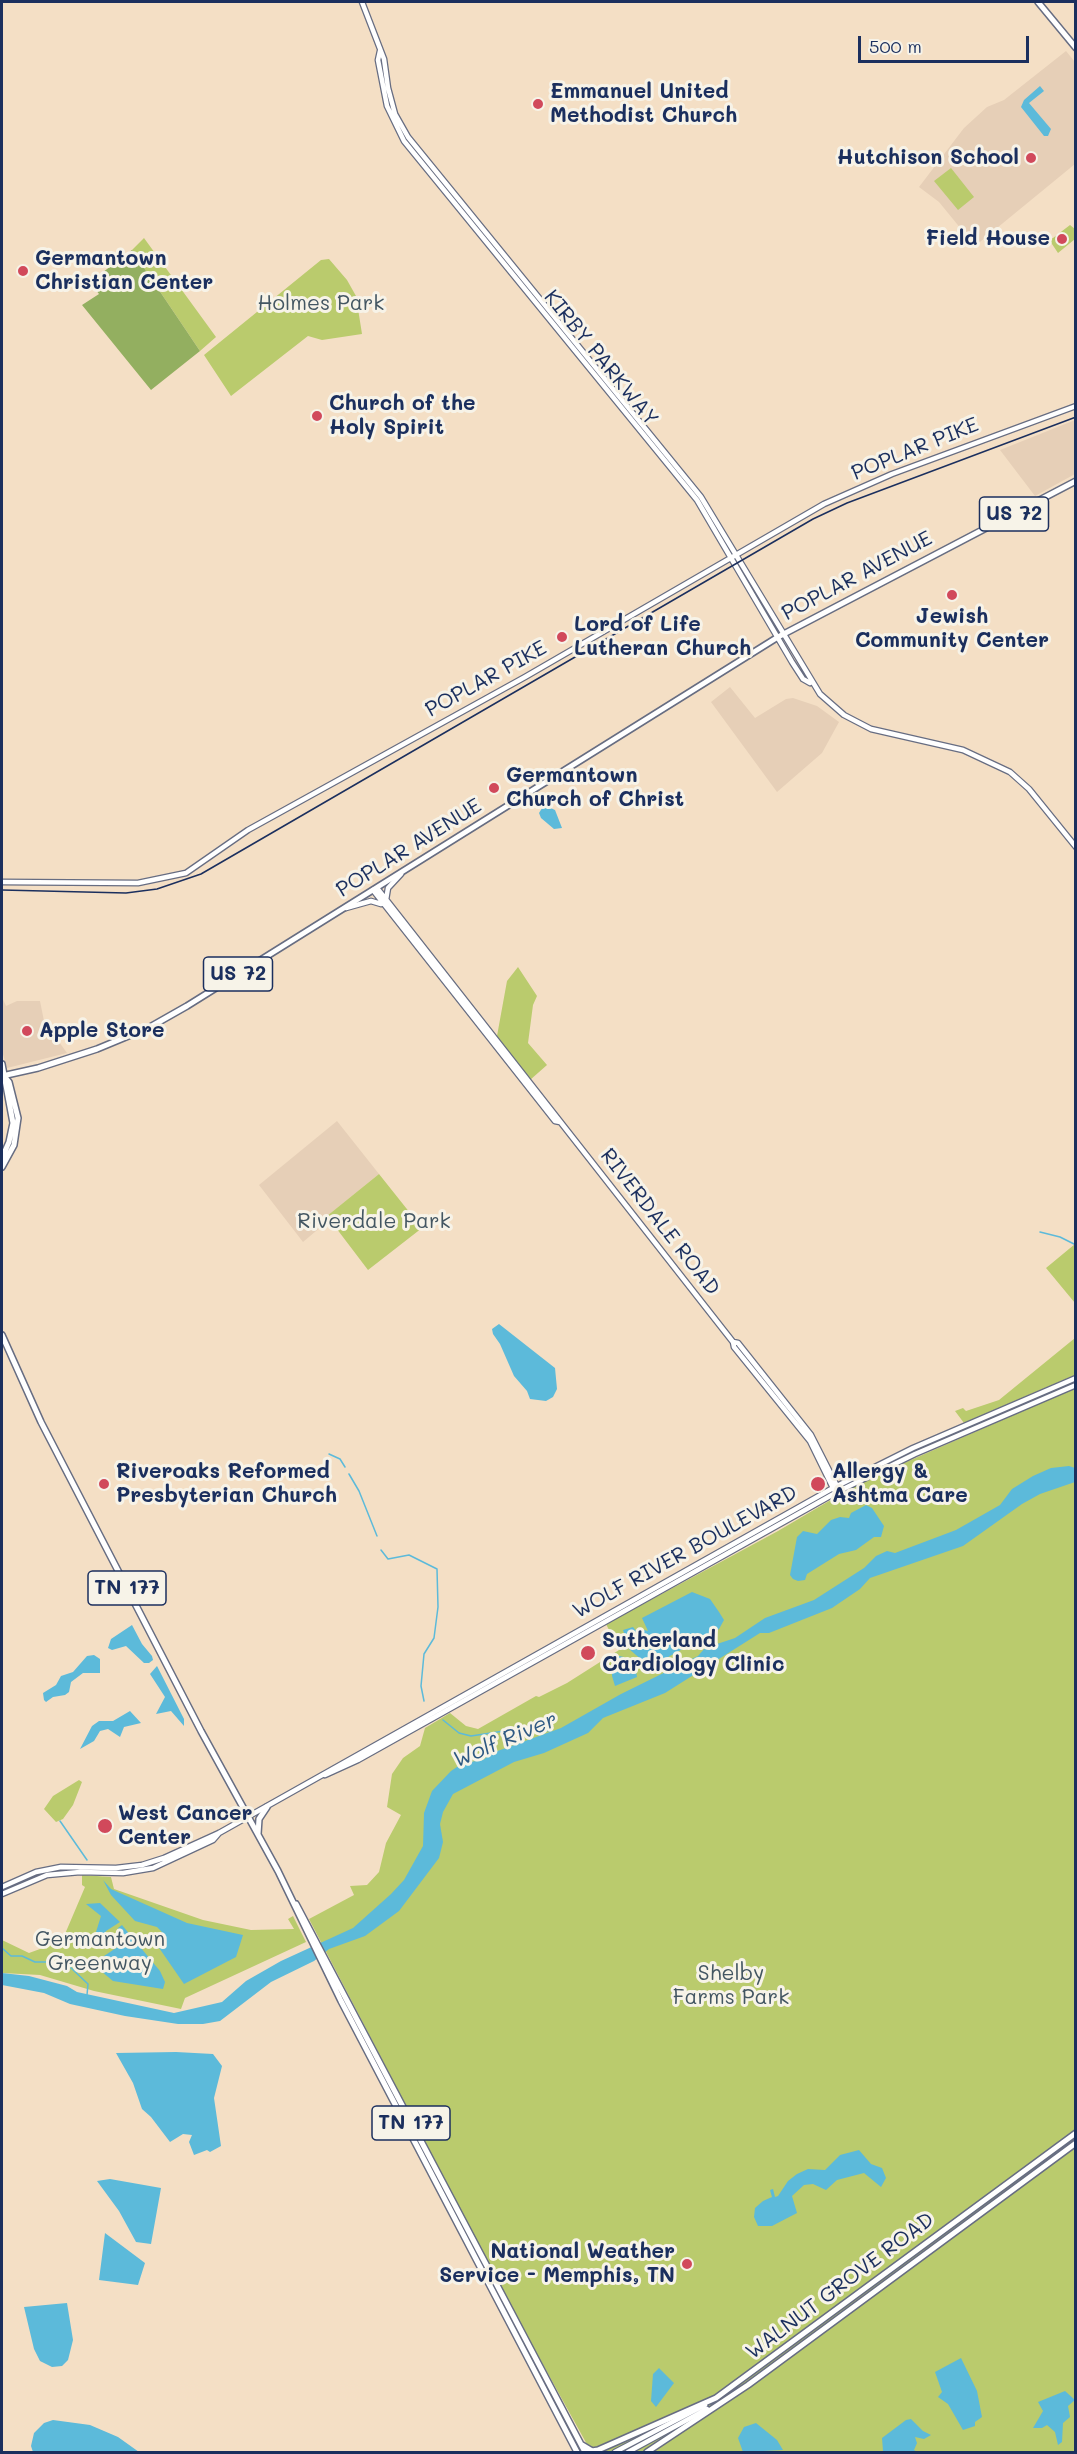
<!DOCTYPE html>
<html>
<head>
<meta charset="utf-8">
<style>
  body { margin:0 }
  #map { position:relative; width:1077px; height:2454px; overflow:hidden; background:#f4dfc5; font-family:Mali,sans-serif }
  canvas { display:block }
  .frame { position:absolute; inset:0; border:3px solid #1b2f5e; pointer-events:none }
  .scale { position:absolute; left:858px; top:36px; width:171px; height:27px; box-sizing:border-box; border:3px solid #1b2f5e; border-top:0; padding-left:8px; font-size:18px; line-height:21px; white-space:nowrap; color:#1b2f5e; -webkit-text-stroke:4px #f7f3e8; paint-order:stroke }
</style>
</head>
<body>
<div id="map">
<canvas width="1077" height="2454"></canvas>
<div class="frame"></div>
<div class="scale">500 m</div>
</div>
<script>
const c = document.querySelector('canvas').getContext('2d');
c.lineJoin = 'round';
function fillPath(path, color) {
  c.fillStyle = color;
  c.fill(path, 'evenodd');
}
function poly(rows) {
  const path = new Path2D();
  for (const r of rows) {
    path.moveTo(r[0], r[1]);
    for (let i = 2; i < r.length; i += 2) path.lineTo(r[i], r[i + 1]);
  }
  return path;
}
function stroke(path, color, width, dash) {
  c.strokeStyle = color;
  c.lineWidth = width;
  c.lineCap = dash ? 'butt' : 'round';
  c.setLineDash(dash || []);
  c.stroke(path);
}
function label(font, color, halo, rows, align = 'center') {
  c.font = font + ' Mali,sans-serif';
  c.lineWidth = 6;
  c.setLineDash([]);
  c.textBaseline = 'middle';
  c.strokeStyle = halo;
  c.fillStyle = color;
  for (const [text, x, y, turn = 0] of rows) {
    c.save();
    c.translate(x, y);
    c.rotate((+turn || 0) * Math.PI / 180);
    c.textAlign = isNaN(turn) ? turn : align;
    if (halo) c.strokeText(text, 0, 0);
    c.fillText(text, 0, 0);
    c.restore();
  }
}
const built = poly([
  [1066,51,1075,62,1075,164,975,246,939,202,919,187,964,128,987,107,1004,100],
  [1075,420,1075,474,1035,496,1000,450],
  [730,687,755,718,786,699,793,698,817,706,839,722,822,753,777,792,711,702],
  [2,997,6,1006,17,1001,40,1001,44,1021,67,1053,7,1068,2,1051],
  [337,1121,379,1174,326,1217,322,1226,303,1242,259,1185]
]);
const green = poly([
  [951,168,974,197,958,210,934,181],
  [1070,225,1075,229,1075,239,1058,253,1048,238,1053,238],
  [144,238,216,337,200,351,132,250],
  [329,259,347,280,356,296,362,334,322,340,308,336,231,396,204,355,321,260],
  [518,967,537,996,533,1005,528,1043,547,1065,530,1080,497,1036,507,981],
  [379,1174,422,1228,368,1270,327,1216],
  [1075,1244,1075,1303,1046,1268],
  [1075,1338,1075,1375,964,1423,955,1411,963,1408,966,1411,999,1400],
  [1075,1388,1075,2452,599,2452,589,2448,504,2294,309,1919,354,1895,350,1886,367,1885,379,1872,386,1843,401,1815,387,1807,392,1774,403,1758,420,1746,425,1728,450,1713,466,1726,478,1729,536,1696,539,1697,567,1683,619,1650,606,1624,778,1531,863,1481],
  [79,1780,82,1782,73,1805,63,1819,56,1822,44,1809,53,1796],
  [82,1875,111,1877,114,1889,203,1920,251,1930,294,1929,288,1919,293,1916,306,1942,185,1998,181,2009,94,1991,40,1975,2,1973,2,1940,29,1953,62,1941,85,1887,82,1885]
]);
const forest = poly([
  [132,250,200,351,151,390,82,305,99,294,90,282]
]);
const water = poly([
  [1040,86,1044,91,1029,103,1051,129,1048,136,1044,136,1021,107,1024,100],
  [544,805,555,810,562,828,554,829,541,818,539,813],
  [499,1324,555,1368,557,1389,553,1397,546,1401,530,1399,527,1391,514,1376,500,1344,493,1334,492,1329],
  [1069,1466,1075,1468,1075,1482,1040,1494,1022,1504,963,1546,870,1578,860,1589,832,1608,769,1633,760,1633,665,1693,603,1718,588,1733,544,1753,514,1762,453,1794,443,1812,440,1824,443,1842,439,1858,399,1911,365,1936,329,1949,314,1961,271,1982,220,2021,203,2024,178,2024,125,2016,70,2004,44,1993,2,1985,2,1973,29,1976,67,1986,77,1992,174,2013,222,2002,246,1981,281,1961,353,1928,391,1894,404,1880,423,1846,424,1813,432,1791,451,1771,463,1763,483,1760,492,1753,561,1728,621,1694,698,1656,705,1648,735,1638,765,1618,814,1600,864,1568,876,1556,887,1551,895,1553,956,1530,1000,1505,1012,1489,1033,1476,1051,1468],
  [866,1505,872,1508,884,1526,881,1537,874,1537,856,1550,839,1554,807,1574,805,1580,798,1581,793,1579,790,1575,797,1537,803,1531,817,1534,831,1520,840,1517,849,1518,851,1513],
  [692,1592,710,1599,719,1612,724,1620,719,1629,650,1667,629,1649,623,1630,633,1627,636,1631,641,1629,648,1631,642,1618],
  [132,1625,142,1644,152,1656,153,1660,149,1663,144,1663,126,1646,112,1650,108,1648,111,1639],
  [94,1655,100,1659,100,1673,83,1673,71,1682,69,1692,65,1695,53,1697,46,1702,44,1700,43,1693,56,1685,61,1676,73,1672,87,1656],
  [619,1656,624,1657,636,1671,637,1677,615,1686,612,1676,612,1664],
  [157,1666,184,1719,184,1726,171,1711,156,1714,165,1697,150,1674],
  [130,1711,141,1723,124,1727,120,1737,108,1729,100,1731,94,1741,80,1749,92,1726,99,1721,113,1721],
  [103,1880,111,1889,187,1923,243,1935,236,1957,184,1984,155,1942,162,1932,157,1927,135,1921,111,1895],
  [100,1903,120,1922,106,1931,102,1938,96,1932,101,1916,86,1904],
  [122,1925,160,1971,165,1982,163,1989,113,1981,101,1971,98,1966,101,1958,119,1946,118,1928],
  [176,2052,213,2054,222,2066,214,2098,221,2146,210,2152,207,2150,194,2155,189,2142,192,2135,183,2134,170,2142,151,2117,142,2109,133,2083,116,2053],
  [859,2150,871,2164,882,2168,886,2178,881,2187,864,2173,837,2180,826,2190,813,2184,804,2185,792,2196,797,2213,772,2226,758,2226,754,2217,755,2208,763,2201,772,2197,770,2190,773,2189,775,2197,778,2196,788,2181,797,2174,808,2169,825,2170,840,2155],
  [110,2179,161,2188,151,2244,136,2242,119,2211,97,2181],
  [105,2233,145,2263,138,2285,99,2280],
  [67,2303,73,2340,68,2360,62,2366,52,2367,40,2361,34,2349,24,2307],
  [961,2358,977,2391,982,2417,975,2422,975,2426,963,2430,948,2404,938,2397,942,2392,935,2372],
  [659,2368,674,2383,656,2407,651,2401,653,2374],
  [1065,2391,1075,2400,1068,2406,1070,2417,1063,2423,1062,2442,1058,2445,1055,2432,1047,2425,1042,2428,1033,2428,1043,2411,1038,2402],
  [911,2419,923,2431,931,2435,924,2439,915,2437,917,2443,914,2450,917,2452,883,2451,882,2438,906,2420],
  [53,2420,90,2425,118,2437,139,2452,33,2452,31,2446,34,2433,44,2423],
  [756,2423,777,2440,783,2450,743,2452,738,2438,744,2427]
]);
const stream = poly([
  [1040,1232,1060,1237,1076,1245],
  [329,1454,340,1459,345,1467],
  [349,1474,359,1491,377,1536],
  [381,1550,388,1559,409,1555,437,1569,438,1607,434,1638,424,1654,421,1686,424,1701],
  [443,1720,459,1733,471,1736,524,1728,551,1731],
  [60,1821,87,1860],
  [2,1948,11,1956,22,1956,35,1962,54,1962,70,1967,88,1984,87,1995]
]);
const secondary = poly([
  [362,2,384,59,388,88,395,114,408,137,701,497,820,694,844,715,871,729,963,750,1010,772,1029,789,1076,847],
  [380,51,378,60,387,106,404,141,697,500,792,662,803,679,810,683],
  [2,882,138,883,186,873,248,830,525,677,824,504,892,474,1076,406],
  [377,888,722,1328,733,1342,738,1343,811,1435,838,1488],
  [373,890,555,1121,560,1122],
  [386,900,388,888,401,874],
  [346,908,371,901,381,904],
  [733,1342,734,1347,810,1441,834,1490],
  [325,1775,358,1760,839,1491,915,1454,1076,1385],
  [2,1887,36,1872,61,1867,116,1868,142,1865,164,1858,219,1833,833,1488,913,1448,1076,1378],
  [2,1894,47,1875,80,1872,123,1873,153,1868,213,1840,219,1833],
  [615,2452,705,2405],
  [628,2452,707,2409]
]);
const primary = poly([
  [1038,2,1076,48],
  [2,1064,13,1123,9,1142,2,1158],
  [2,1076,38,1068,97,1049,150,1027,187,1006,778,637,1076,481],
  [2,1167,14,1145,18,1118,9,1082,4,1076],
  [2,1335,41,1422,201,1731,278,1871,341,2001,577,2452],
  [258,1834,259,1819,267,1807],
  [296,1904,585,2452],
  [582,2445,592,2451,598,2450,716,2398,1076,2133],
  [647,2452,748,2385,1076,2143]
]);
const rail = poly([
  [2,890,126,893,157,889,201,874,813,519,847,503,1076,417]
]);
const markers = [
  [538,104,6,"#d1495b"],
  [1031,158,6,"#d1495b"],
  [1062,239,6,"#d1495b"],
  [23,271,6,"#d1495b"],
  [317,416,6,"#d1495b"],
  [952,595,6,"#d1495b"],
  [562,637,6,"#d1495b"],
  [494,788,6,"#d1495b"],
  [27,1031,6,"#d1495b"],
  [104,1484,6,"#d1495b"],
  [818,1484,8,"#d1495b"],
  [588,1653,8,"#d1495b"],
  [105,1826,8,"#d1495b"],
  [687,2264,6,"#d1495b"]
];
const shields = [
  [1014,514,69],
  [238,974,69],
  [127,1588,78],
  [411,2123,78]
];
const shieldNames = [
  ["US 72",1014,514],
  ["US 72",238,974],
  ["TN 177",127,1588],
  ["TN 177",411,2123]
];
const poiNames = [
  ["Emmanuel United",550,92],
  ["Methodist Church",550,116],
  ["Hutchison School",1019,158,"right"],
  ["Field House",1050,239,"right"],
  ["Germantown",35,259],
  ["Christian Center",35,283],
  ["Church of the",329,404],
  ["Holy Spirit",329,428],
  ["Jewish",952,617,"center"],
  ["Community Center",952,641,"center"],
  ["Lord of Life",574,625],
  ["Lutheran Church",574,649],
  ["Germantown",506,776],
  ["Church of Christ",506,800],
  ["Apple Store",39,1031],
  ["Riveroaks Reformed",116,1472],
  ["Presbyterian Church",116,1496],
  ["Allergy &",832,1472],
  ["Ashtma Care",832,1496],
  ["Sutherland",602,1641],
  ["Cardiology Clinic",602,1665],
  ["West Cancer",118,1814],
  ["Center",118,1838],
  ["National Weather",675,2252,"right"],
  ["Service - Memphis, TN",675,2276,"right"]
];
const parkNames = [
  ["Holmes Park",321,304],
  ["Riverdale Park",374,1222],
  ["Germantown",100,1940],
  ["Greenway",100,1964],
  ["Shelby",731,1974],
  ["Farms Park",731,1998]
];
const streetNames = [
  ["KIRBY PARKWAY",601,358,51],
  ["POPLAR PIKE",915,449,-22],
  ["POPLAR AVENUE",857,576,-28],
  ["POPLAR PIKE",486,679,-29],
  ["POPLAR AVENUE",409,848,-32],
  ["RIVERDALE ROAD",660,1222,52],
  ["WOLF RIVER BOULEVARD",685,1552,-29],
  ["WALNUT GROVE ROAD",840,2286,-37]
];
const waterNames = [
  ["Wolf River",505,1740,-23]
];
fillPath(built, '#e6cfb7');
fillPath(green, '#bacb6d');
fillPath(forest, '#93af60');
fillPath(water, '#5cbada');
stroke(stream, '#5cbada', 1.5);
stroke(secondary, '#676d82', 7);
stroke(primary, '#676d82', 8);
stroke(secondary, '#fff', 4.5);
stroke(primary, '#fff', 5);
stroke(rail, '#1b2f5e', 1.5);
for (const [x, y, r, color] of markers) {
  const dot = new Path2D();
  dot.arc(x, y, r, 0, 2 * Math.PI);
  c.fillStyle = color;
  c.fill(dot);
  stroke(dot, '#f7f3e8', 2);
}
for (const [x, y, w] of shields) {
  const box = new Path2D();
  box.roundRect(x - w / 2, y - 17, w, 34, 4.5);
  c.fillStyle = '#f7f3e8';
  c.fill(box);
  stroke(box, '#1b2f5e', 1.5);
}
label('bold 20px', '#1b2f5e', null, shieldNames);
label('bold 21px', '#1b2f5e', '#f7f3e8', poiNames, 'left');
label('21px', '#435662', '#f7f3e8', parkNames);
label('21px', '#1b2f5e', '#f7f3e8', streetNames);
label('italic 22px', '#2e5983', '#f7f3e8', waterNames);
</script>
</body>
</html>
